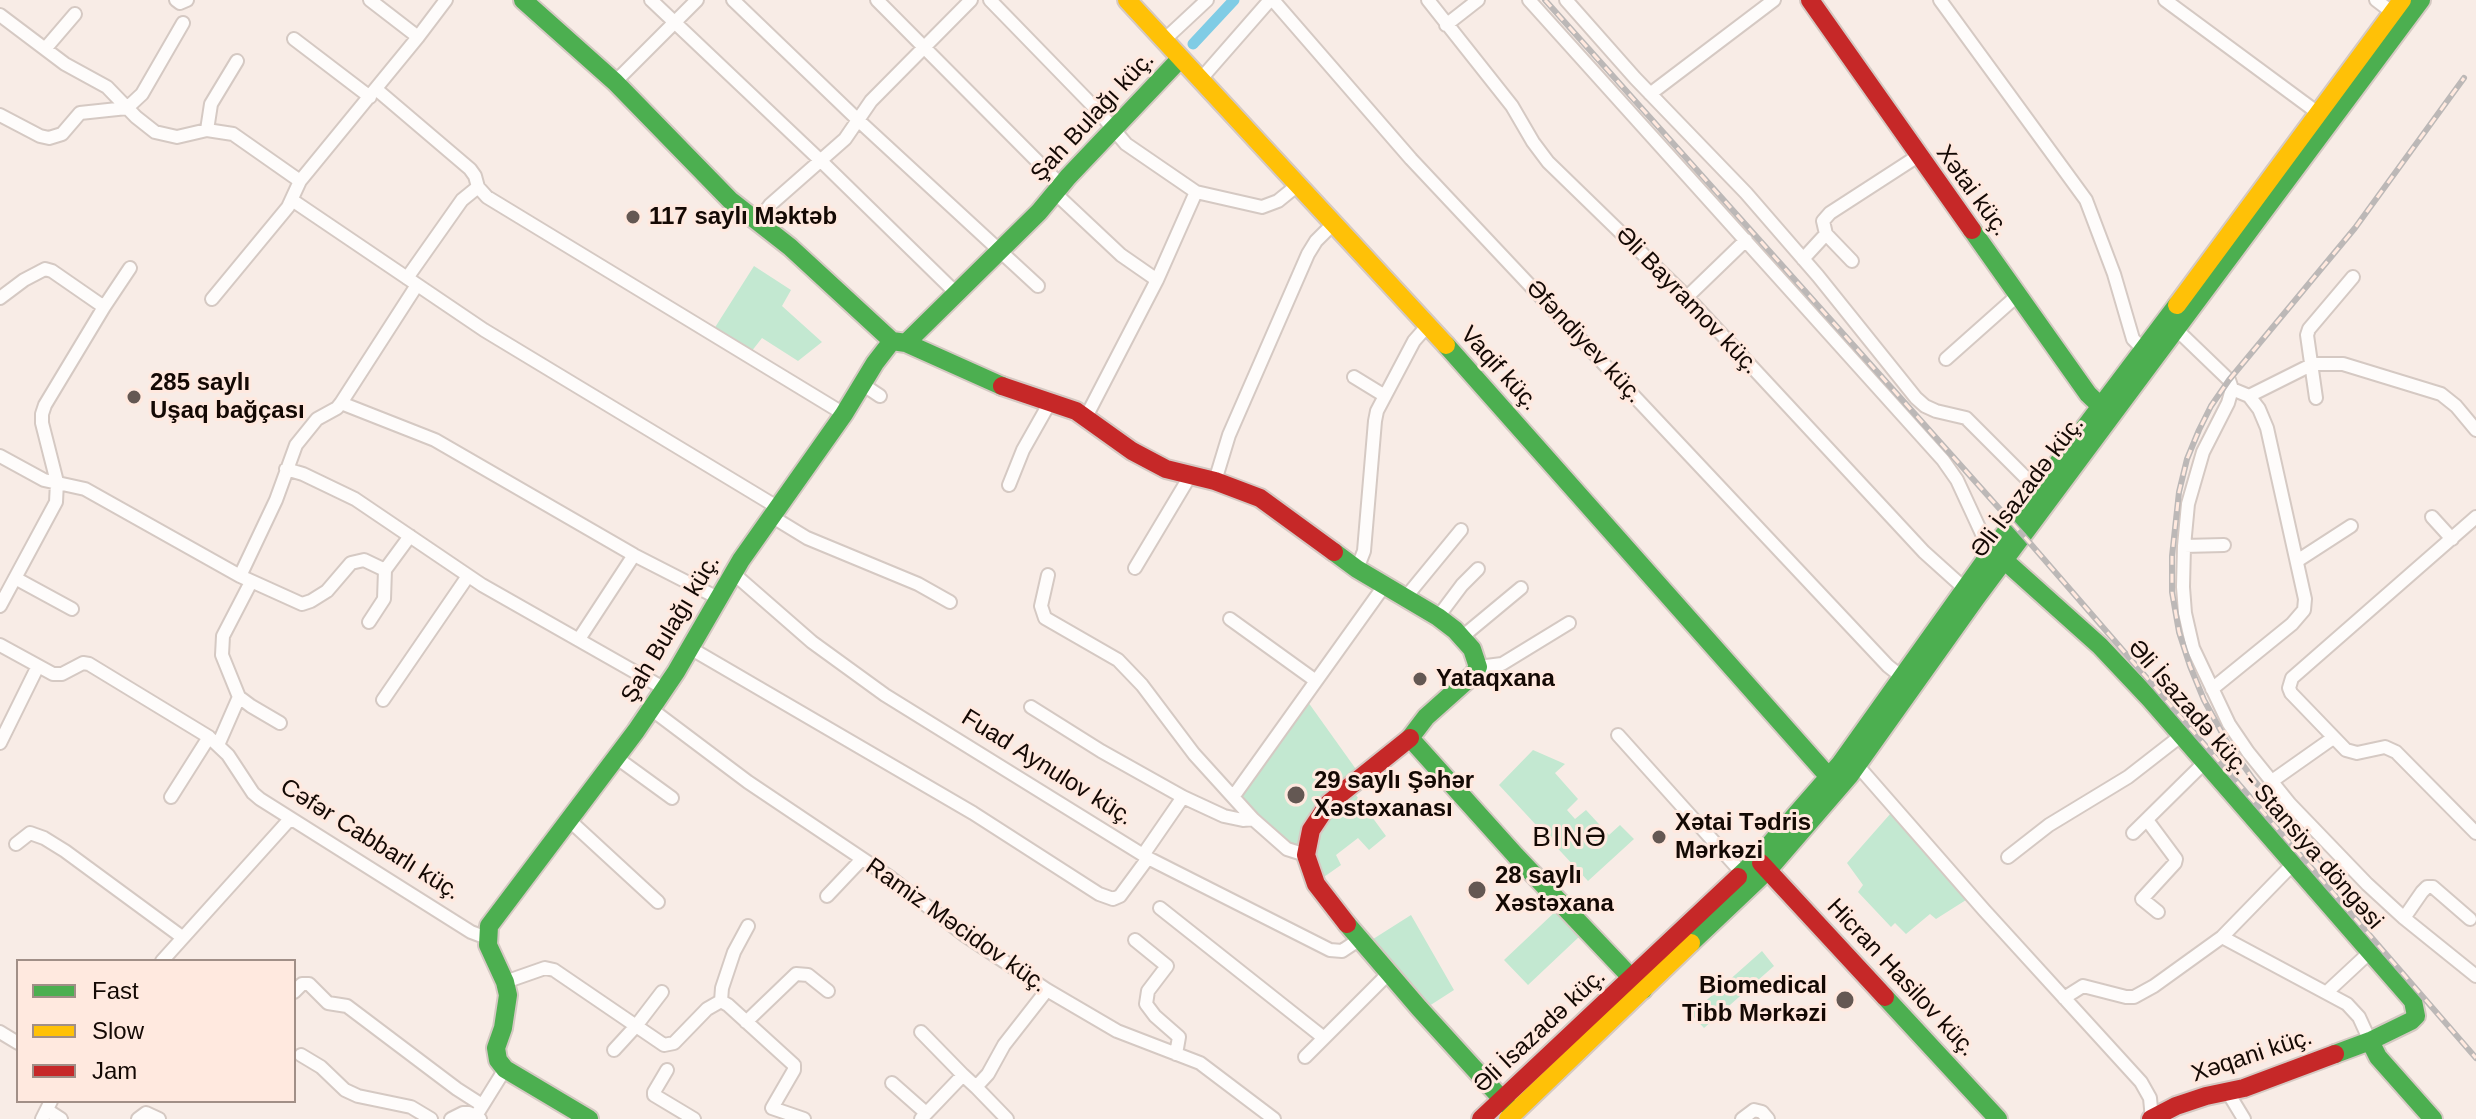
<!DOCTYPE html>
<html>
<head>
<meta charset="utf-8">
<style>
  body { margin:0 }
  #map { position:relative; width:2476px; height:1119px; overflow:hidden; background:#f8ece6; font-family:Arial,sans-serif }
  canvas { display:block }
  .legend { position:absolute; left:16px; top:959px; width:280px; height:144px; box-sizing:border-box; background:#ffe9df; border:2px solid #a18f87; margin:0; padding:10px 14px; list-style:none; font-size:24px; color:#140904 }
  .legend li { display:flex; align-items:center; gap:16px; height:40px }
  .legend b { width:40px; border:2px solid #a18f87 }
</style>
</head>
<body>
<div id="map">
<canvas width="2476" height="1119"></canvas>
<ul class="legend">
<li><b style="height:10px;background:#4caf50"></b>Fast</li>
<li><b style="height:10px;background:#ffc107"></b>Slow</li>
<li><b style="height:10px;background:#c62828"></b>Jam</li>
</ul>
</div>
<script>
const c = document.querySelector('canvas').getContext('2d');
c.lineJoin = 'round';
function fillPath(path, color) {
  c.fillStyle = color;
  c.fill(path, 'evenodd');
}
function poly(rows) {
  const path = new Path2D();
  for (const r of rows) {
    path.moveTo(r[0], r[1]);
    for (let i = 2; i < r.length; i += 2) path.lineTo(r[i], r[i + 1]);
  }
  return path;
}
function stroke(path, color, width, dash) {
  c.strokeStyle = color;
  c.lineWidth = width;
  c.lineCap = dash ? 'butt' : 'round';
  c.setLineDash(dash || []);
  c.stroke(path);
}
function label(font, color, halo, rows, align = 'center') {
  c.font = font + ' Arial,sans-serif';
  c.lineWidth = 6;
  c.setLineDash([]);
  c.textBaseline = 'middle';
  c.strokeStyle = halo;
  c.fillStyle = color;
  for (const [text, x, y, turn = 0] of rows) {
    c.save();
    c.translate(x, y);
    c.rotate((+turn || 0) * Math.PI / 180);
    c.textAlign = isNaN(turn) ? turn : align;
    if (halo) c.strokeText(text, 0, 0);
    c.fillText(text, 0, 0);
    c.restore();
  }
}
const green = poly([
  [754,266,791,290,782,306,822,342,798,361,762,338,751,352,714,329],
  [1308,702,1358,772,1301,849,1288,844,1275,833,1241,797],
  [1533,750,1565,764,1555,773,1578,799,1567,810,1575,819,1586,810,1609,835,1620,825,1634,839,1588,881,1499,785],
  [1353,791,1386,836,1369,850,1358,838,1336,855,1341,865,1321,879,1312,859,1323,819],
  [1891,813,1966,900,1936,919,1930,914,1906,934,1895,923,1891,927,1858,892,1863,885,1847,863],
  [1557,910,1581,935,1528,985,1504,960],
  [1411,915,1454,990,1426,1008,1370,941],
  [1762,951,1774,966,1704,1028,1691,1014]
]);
const canal = poly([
  [1193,44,1234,0]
]);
const street = poly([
  [176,0,180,3,187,0],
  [370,0,418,37],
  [651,0,821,161,956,293],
  [733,0,858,120,1038,286],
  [877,0,1061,185],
  [990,0,1098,111,1126,144,1196,192],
  [1273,0,1411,159,1888,666,1902,677],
  [1428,0,1512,106,1533,142,1548,162,1687,297,1924,552,1964,588],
  [1529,0,1943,460,1957,480,1982,534,1994,548],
  [1566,0,1635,78,1746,193,1818,276,1916,398,1925,406,1936,411,1966,418,2038,490],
  [1940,0,2086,200,2114,274,2133,339,2143,349],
  [2165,0,2318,113],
  [2376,0,2393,13],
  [0,15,65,64,107,87,136,117,155,132,177,137,207,130,233,134,300,181],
  [1446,25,1478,0],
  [294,39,370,97],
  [1163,41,1207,0],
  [45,49,75,14],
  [1200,80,1270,0],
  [615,82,697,0],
  [376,89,470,169,475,176,478,187,487,197,844,414],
  [1650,94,1774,0],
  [0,115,40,136,49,138,62,134,80,113,127,108,142,94,183,23],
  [207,130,211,104,237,61],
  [1055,193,1121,255,1157,280],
  [292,200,484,330,777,507],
  [758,221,770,205,845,139,871,101,971,0],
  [1803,259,1826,234],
  [1852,261,1826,234,1823,221,1830,213,1918,156],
  [407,278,462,200,478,187],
  [1687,297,1746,240],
  [0,298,24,280,45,269,52,271,104,307],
  [212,299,288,207,300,181,418,37,446,0],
  [2176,329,2229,380,2232,389,2249,396,2259,409,2267,428,2305,599,2304,610,2292,624,2212,689],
  [1946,359,2018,295],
  [1354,377,1385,396],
  [862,384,880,396],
  [2232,389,2228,403,2203,452,2188,504,2184,546,2183,587,2185,613,2193,648,2229,724,2248,752,2290,804,2367,884,2404,918,2476,976],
  [2249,396,2313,364,2343,364,2441,394,2456,406,2476,430],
  [2316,398,2307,335,2309,329,2353,277],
  [341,403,435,440,634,555,718,598],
  [1086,417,1157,280,1196,192,1262,207,1278,201,1299,184],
  [0,456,44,480,85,489,240,576,302,604,311,601,327,591,351,563,364,560,385,570,410,536],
  [286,469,303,474,355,499,482,585,665,689],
  [1215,481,1229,435,1308,254,1316,241,1334,223],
  [1009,485,1023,450,1049,404],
  [771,516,807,538,918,584,950,602],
  [2432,517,2452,539],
  [2476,517,2292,678,2289,688,2291,693,2346,750,2357,753,2385,747,2396,752,2476,833],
  [2184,546,2224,545],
  [2297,561,2351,526],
  [1135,568,1190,476],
  [1357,569,1364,551,1375,421,1377,411,1414,341,1428,325],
  [733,573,812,642,885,695,1148,858,1330,950,1342,951,1360,939],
  [1048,575,1041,606,1045,618,1118,660,1142,685,1194,754,1253,819,1287,849,1306,855],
  [240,576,276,500,296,445,317,419,337,408,341,403,417,285],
  [15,578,72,609],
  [251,582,223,636,222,655,239,697,251,706,280,723],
  [1406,597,1461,530],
  [0,606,56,502,57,482,42,423,42,414,45,405,104,307,130,268],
  [1438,617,1462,585,1478,569],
  [1230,619,1316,681],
  [369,622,384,599,385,570],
  [1462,637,1521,588],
  [579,639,634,555],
  [0,645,53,674,62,674,83,663,89,664,209,737,228,755,253,793,260,799,471,932,487,938],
  [690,648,973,813,1099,894,1113,899,1120,896,1148,858],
  [1478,667,1502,664,1569,623],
  [383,700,468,576],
  [1031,707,1101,751,1183,797,1224,816,1243,820,1253,819],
  [651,709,748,782,891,878,963,934,1047,990,1117,1031,1200,1063,1274,1119],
  [1618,735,1742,873],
  [0,743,38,666],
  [218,745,239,697],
  [617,758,672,798],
  [1858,766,1984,910,2141,1082,2150,1098,2152,1119],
  [2272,781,2333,738],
  [171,797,209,737],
  [1233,797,1384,586],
  [569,820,658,902],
  [2147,820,2176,859,2175,863,2142,899,2158,912],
  [2133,833,2205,762],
  [16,844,30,833,44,838,65,851,182,937],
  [1143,855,1183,797],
  [2008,857,2049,825,2128,777,2182,735],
  [827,896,862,859],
  [1160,908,1324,1038],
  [2404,918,2422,892,2427,887,2433,887,2470,919],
  [2222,937,2347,1004,2359,1017,2370,1041],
  [1135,940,1167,966,1148,991,1146,1004,1155,1016,1179,1037,1176,1054],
  [162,961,290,819],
  [505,982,545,968,554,970,664,1045,674,1043,707,1009,721,1001,728,1005,794,1065,794,1070,772,1108,804,1119],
  [294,992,302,984,309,984,328,1003,347,1006,457,1089,482,1105],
  [2327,992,2370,952],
  [2064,998,2083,986,2126,997,2134,997,2154,986,2222,937,2294,863],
  [721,1001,722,988,734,952,748,926],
  [746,1022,796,974,808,975,828,991],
  [0,1032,18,1043],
  [921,1032,963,1075],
  [614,1050,636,1026,662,992],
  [301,1055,321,1067,345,1090,358,1096,411,1107,431,1119],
  [1305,1057,1389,973],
  [667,1070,654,1092,654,1095,694,1119],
  [892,1083,926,1113],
  [976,1087,1007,1119],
  [2227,1091,2244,1119],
  [47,1110,61,1119],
  [42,1119,51,1101],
  [138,1119,146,1113,159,1119],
  [451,1119,463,1113,469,1113,480,1119],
  [474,1119,505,1069],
  [921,1119,963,1075,976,1087,988,1074,1004,1045,1047,990],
  [1742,1119,1754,1110,1762,1112,1768,1119]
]);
const fast = poly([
  [523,0,615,82,730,200,790,247,892,341,906,343,1002,386],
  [1972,230,2088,394,2109,414],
  [906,343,1039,212,1068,177,1180,59],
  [1446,345,1829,777],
  [1334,552,1357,569,1438,617,1455,630,1472,649,1478,667,1473,675,1426,717,1410,738,1516,856,1643,990],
  [2004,560,2100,646,2150,699,2413,1001,2416,1016,2411,1021,2370,1041,2335,1054],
  [1738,877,1757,859,1840,764,1994,548,2177,305],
  [1347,924,1419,1008,1510,1108],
  [1691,943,1768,870,1850,775,1976,598,2421,0],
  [1885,997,1998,1119],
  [2370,1041,2378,1057,2433,1119],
  [589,1119,505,1069,498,1060,496,1048,503,1028,508,995,505,982,488,945,489,926,636,731,676,672,741,560,844,414,875,363,892,341]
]);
const slow = poly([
  [1127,0,1446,345],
  [2177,305,2402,0],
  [1508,1119,1691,943]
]);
const jam = poly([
  [1810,0,1972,230],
  [1002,386,1076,411,1132,451,1166,469,1215,481,1260,498,1334,552],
  [1761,863,1885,997],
  [1347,924,1316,884,1306,855,1311,830,1329,803,1410,738],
  [1481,1119,1738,877],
  [2151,1119,2176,1106,2206,1096,2244,1088,2335,1054]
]);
const rail = poly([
  [1545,0,2023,535,2476,1058],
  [2357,904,2253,779,2228,744,2204,700,2190,666,2179,632,2172,592,2172,556,2179,492,2187,459,2199,430,2211,406,2229,380,2355,228,2464,78]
]);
const markers = [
  [633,217,8,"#645853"],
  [134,397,8,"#645853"],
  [1420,679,8,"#645853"],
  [1296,795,10,"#645853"],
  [1659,837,8,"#645853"],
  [1477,890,10,"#645853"],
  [1845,1000,10,"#645853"]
];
const streetNames = [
  ["Şah Bulağı küç.",1093,117,-47],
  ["Xətai küç.",1972,191,54],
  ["Əli Bayramov küç.",1687,301,46],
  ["Əfəndiyev küç.",1584,342,47],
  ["Vaqif küç.",1499,369,48],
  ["Əli İsazadə küç.",2028,487,-53],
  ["Şah Bulağı küç.",671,629,-59],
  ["Fuad Aynulov küç.",1047,768,32],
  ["Əli İsazadə küç. - Stansiya döngəsi",2255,785,49],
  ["Cəfər Cabbarlı küç.",370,840,32],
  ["Ramiz Məcidov küç.",956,926,35],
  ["Hicran Hasilov küç.",1901,978,47],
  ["Əli İsazadə küç.",1540,1031,-43],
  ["Xəqani küç.",2252,1056,-18]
];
const poiNames = [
  ["117 saylı Məktəb",649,217],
  ["285 saylı",150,383],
  ["Uşaq bağçası",150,411],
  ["Yataqxana",1436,679],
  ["29 saylı Şəhər",1314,781],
  ["Xəstəxanası",1314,809],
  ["Xətai Tədris",1675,823],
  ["Mərkəzi",1675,851],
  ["28 saylı",1495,876],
  ["Xəstəxana",1495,904],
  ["Biomedical",1827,986,"right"],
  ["Tibb Mərkəzi",1827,1014,"right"]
];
const quarterNames = [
  ["BINƏ",1570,838]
];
fillPath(green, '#c3e8d1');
stroke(canal, '#80cce5', 11);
stroke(street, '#d5c9c3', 16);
stroke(fast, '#d5c9c3', 22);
stroke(slow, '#d5c9c3', 22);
stroke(jam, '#d5c9c3', 22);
stroke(street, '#fefcfb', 12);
stroke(fast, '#4caf50', 18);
stroke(slow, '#ffc107', 18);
stroke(jam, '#c62828', 18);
stroke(rail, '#bcb8b7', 6);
stroke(rail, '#ffe9df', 3, [9]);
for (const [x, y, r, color] of markers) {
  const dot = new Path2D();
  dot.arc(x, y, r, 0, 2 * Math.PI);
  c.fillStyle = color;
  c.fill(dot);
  stroke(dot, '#ffe9df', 3);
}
label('24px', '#140904', '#ffe9df', streetNames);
label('bold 24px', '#140904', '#ffe9df', poiNames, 'left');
c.letterSpacing = '2px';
label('28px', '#140904', '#ffe9df', quarterNames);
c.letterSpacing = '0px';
</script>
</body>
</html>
